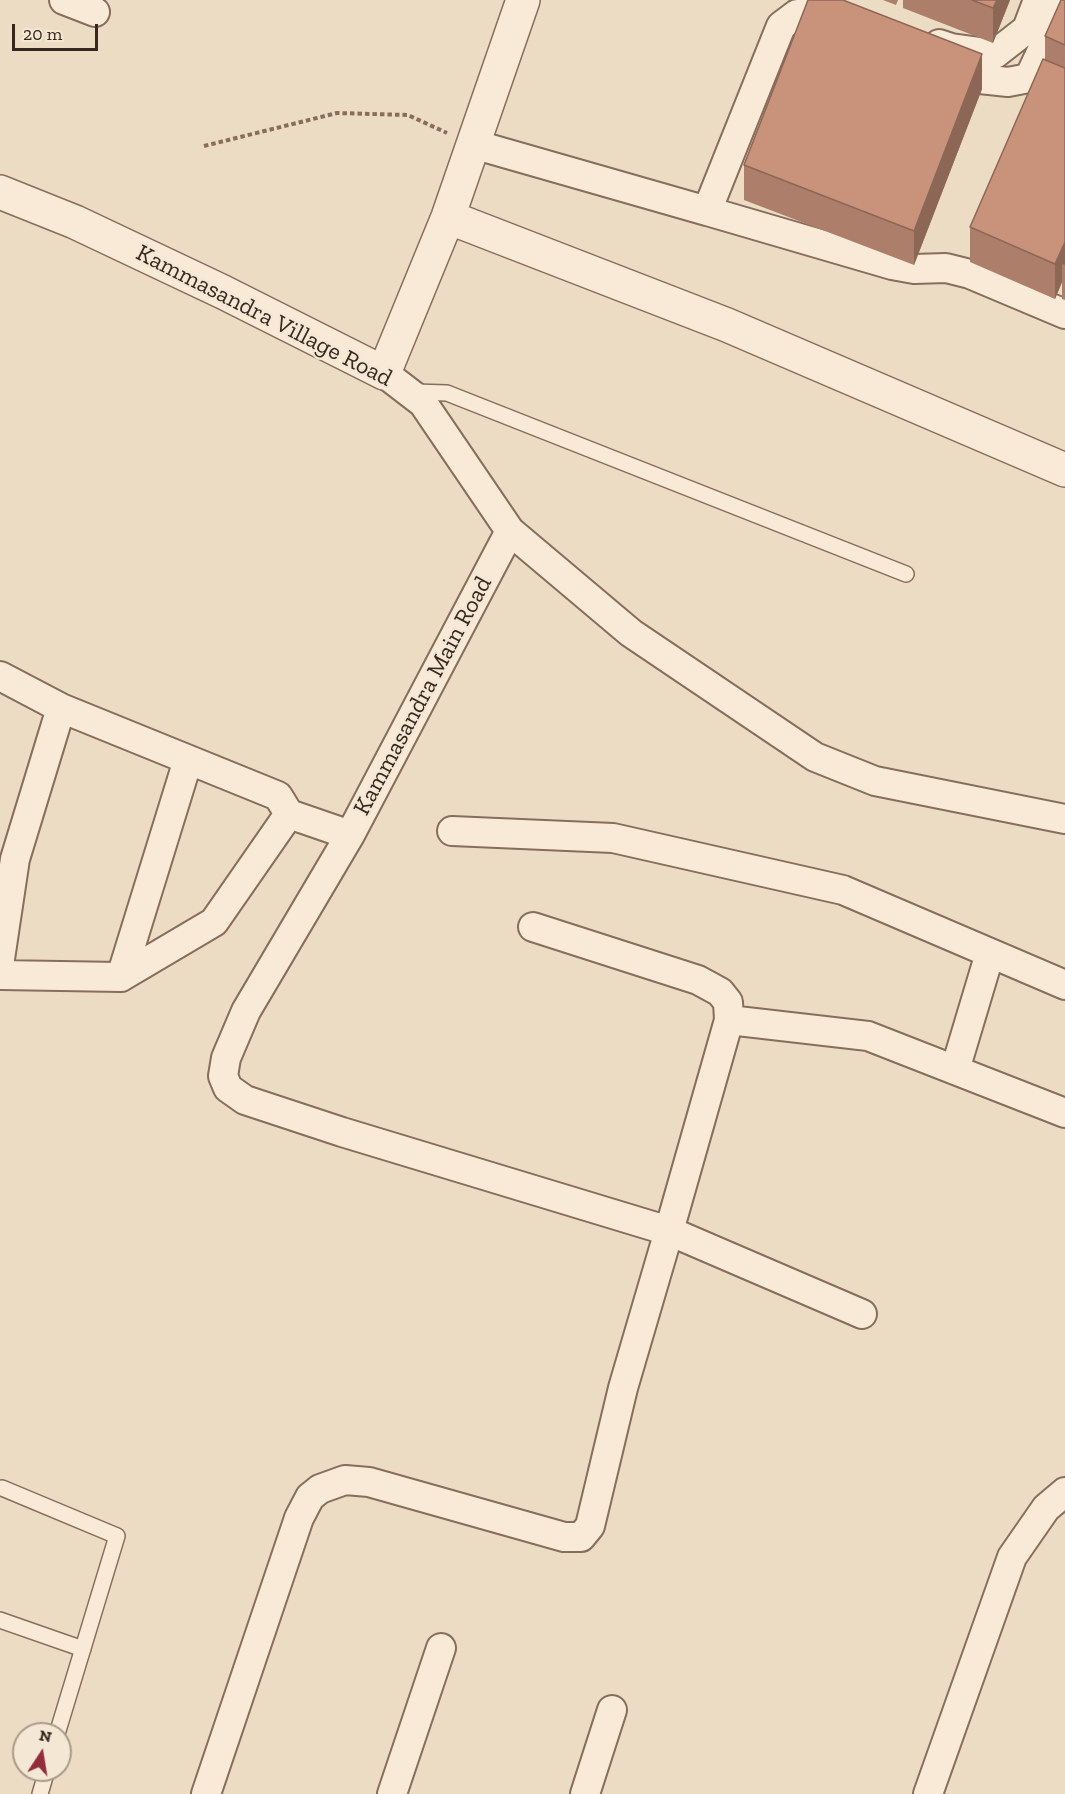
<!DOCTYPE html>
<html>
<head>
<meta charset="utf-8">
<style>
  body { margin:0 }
  #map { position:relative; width:1065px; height:1794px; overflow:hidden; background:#eddcc4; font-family:"Zilla Slab",serif }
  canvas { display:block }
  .north { position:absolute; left:12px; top:1722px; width:60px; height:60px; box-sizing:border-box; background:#f4e7d4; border:2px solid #a89b8c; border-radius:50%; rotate:12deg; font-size:16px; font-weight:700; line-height:24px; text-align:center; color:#37281f }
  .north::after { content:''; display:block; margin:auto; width:21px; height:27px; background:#942d3a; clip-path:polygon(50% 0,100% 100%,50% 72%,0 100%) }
  .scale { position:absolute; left:12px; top:24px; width:86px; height:27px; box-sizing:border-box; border:3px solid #37281f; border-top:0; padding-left:8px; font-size:18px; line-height:21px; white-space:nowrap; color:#37281f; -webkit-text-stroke:4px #f4e7d4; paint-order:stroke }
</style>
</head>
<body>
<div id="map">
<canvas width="1065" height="1794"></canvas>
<div class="north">N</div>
<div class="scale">20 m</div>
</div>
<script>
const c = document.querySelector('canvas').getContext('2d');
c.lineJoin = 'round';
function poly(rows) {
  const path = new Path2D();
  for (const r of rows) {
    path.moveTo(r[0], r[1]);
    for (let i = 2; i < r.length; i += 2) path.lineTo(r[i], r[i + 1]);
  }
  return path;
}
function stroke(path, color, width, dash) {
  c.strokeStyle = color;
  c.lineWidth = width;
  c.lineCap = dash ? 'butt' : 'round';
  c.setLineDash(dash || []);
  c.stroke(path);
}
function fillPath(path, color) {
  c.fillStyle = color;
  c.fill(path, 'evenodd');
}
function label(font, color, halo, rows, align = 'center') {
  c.font = font + ' "Zilla Slab",serif';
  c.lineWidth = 4.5;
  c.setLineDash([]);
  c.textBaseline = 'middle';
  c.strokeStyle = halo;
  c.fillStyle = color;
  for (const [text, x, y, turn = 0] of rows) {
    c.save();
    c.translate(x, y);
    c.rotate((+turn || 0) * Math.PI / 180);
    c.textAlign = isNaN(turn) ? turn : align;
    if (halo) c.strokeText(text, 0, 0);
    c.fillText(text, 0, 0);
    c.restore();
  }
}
const path = poly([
  [204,146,337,113,408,115,447,133]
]);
const service = poly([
  [414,392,447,393,906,574],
  [2,1488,117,1536,57,1734],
  [0,1620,83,1649],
  [40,1794,47,1770]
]);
const minor = poly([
  [64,0,95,12],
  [939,44,951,48,995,54,1027,29,1038,0],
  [948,65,980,79,1008,82,1029,78,1065,1],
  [473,144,707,211,781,26,797,14,825,14,839,20],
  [707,211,892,265,914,269,946,268,970,274,1065,314],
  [384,373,423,403,510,531,631,633,815,757,875,781,1065,819],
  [0,676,61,708,278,796,289,814],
  [452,831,613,838,843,890,1065,985],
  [533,927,698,980,720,992,728,1002,729,1020,669,1231,862,1314],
  [0,959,15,859,61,708],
  [0,975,121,977,214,922,289,814,350,835,510,531],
  [121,977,188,760],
  [729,1020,868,1036,1065,1113],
  [955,1070,990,953],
  [206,1794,299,1518,310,1497,320,1489,345,1480,369,1482,564,1537,581,1537,590,1526,623,1388,669,1231,342,1132,245,1100,228,1088,223,1076,226,1058,246,1011,350,835],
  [392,1794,441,1648],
  [585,1794,612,1710],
  [928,1794,1012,1557,1046,1508,1065,1492]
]);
const tertiary = poly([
  [0,192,75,222,223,292,384,373,448,217,523,0],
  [448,217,727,325,1065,470]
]);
const wall = poly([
  [883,0,898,0,896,5],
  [903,0,1010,0,993,43,903,8],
  [1065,0,1065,300,1062,299,1062,282,1055,299,970,262,970,227,1045,60,1045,36],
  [982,89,914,265,744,200,744,165]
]);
const shadedWall = poly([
  [997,0,1010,0,993,43,993,8],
  [982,54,982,89,914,265,914,231],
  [1065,242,1065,265,1062,264,1062,282,1055,299,1055,264]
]);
const building = poly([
  [808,0,843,0,982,54,914,231,744,165,808,0],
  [972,0,997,0,993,8,972,0],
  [1061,0,1065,0,1065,45,1045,36,1061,0],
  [1043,59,1065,68,1065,242,1055,264,970,227,1043,59]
]);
const streetNames = [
  ["Kammasandra Village Road",264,316,27],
  ["Kammasandra Main Road",423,696,-62]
];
stroke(service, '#876d5b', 18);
stroke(minor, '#876d5b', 32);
stroke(tertiary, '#876d5b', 36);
stroke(path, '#876d5b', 4, [4.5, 3]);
stroke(service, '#f8ead7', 15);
stroke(minor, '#f8ead7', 28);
stroke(tertiary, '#f8ead7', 33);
fillPath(wall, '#ad7e6a');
fillPath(shadedWall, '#8d6756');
fillPath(building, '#c9937b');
stroke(building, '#8d6756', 1.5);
label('24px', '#37281f', '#f4e7d4', streetNames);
</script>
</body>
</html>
